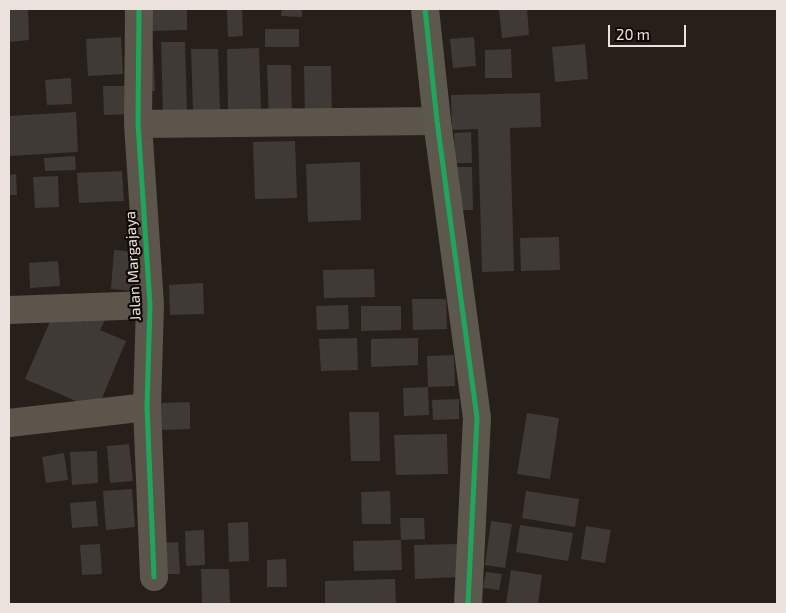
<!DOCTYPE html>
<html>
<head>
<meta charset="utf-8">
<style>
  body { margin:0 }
  #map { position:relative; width:786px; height:613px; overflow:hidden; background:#271f1a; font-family:"Exo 2",sans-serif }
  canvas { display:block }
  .frame { position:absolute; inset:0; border:10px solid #ece2dd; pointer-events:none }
  .scale { position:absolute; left:608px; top:25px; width:78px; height:22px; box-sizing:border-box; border:2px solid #ece2dd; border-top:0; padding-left:6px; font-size:15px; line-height:18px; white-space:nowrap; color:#ece2dd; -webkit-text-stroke:4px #0f0906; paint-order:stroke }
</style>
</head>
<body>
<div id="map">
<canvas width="786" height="613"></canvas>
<div class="frame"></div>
<div class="scale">20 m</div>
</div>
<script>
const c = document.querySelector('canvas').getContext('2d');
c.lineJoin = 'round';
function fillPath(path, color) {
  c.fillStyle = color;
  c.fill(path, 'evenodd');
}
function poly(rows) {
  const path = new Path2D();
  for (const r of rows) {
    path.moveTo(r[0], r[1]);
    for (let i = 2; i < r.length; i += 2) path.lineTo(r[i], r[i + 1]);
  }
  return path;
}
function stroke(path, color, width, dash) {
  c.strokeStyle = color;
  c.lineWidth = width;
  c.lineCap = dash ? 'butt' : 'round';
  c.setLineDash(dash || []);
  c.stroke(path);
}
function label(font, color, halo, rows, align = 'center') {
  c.font = font + ' "Exo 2",sans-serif';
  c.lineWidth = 4.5;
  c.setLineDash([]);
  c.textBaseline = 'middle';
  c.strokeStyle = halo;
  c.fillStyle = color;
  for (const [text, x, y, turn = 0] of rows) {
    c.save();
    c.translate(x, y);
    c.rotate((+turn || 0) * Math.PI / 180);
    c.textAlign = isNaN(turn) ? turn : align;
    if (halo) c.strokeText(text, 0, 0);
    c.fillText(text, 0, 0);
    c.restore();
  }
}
const building = poly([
  [9,9,28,9,29,40,9,42],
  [148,9,187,9,187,30,148,31],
  [282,9,302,9,302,17,281,16],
  [499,9,527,9,529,35,502,38],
  [227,10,242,10,243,36,228,37],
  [265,29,299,29,299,47,265,47],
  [121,37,123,74,88,76,86,39],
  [474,37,476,66,453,68,450,39],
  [161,42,185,42,187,111,163,112],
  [585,44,588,79,555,82,552,47],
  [259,48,261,110,228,110,227,49],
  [141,49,153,49,155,91,142,91],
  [191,49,218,49,220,110,193,111],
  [511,49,512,78,485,78,485,50],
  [267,65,291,65,292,120,269,121],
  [304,66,331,66,332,116,305,117],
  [71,78,72,104,47,105,45,80],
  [103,86,129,86,130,114,104,115],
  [540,93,541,127,510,128,514,271,482,272,478,129,452,130,451,95],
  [76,112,78,152,9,156,9,116],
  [471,132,472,163,455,163,454,133],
  [295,141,297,198,255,199,253,142],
  [75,156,76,170,45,171,44,158],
  [360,162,361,220,308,222,306,164],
  [456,167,472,167,473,210,458,210],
  [122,171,124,201,79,203,77,173],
  [16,174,17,195,9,195,9,175],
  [58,176,59,207,35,208,33,177],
  [559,237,560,270,521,271,520,238],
  [114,250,137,252,135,291,111,289],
  [58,261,60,286,30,288,29,263],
  [374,269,375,297,324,298,323,270],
  [203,283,204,314,170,315,169,285],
  [412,299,446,299,447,329,413,330],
  [348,305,349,329,317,330,316,306],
  [361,306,401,306,401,330,361,331],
  [55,310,84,322,89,312,105,320,100,330,126,341,97,410,25,379],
  [357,338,358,370,321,371,319,339],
  [418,338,418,365,371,367,371,339],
  [454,355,455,386,428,387,427,356],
  [428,387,429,415,404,416,403,388],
  [459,399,459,419,433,420,432,400],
  [190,402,190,429,159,430,159,403],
  [349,412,379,412,380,461,351,461],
  [527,413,559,418,550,479,517,474],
  [447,434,448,474,396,475,394,435],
  [129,444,133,481,110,483,107,446],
  [97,451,98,483,72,485,70,452],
  [64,453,68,480,46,483,42,457],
  [132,489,135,527,106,530,103,491],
  [390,491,391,524,362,524,361,492],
  [526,491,579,499,575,527,522,518],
  [96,501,98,526,72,528,70,503],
  [400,518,424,518,425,539,401,540],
  [491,521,512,524,505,568,485,565],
  [248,522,249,561,229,562,228,523],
  [520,525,573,533,568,561,516,552],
  [586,526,611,530,605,563,581,559],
  [204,530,205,565,186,566,185,531],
  [401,540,402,570,354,571,353,541],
  [178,542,180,574,162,574,161,543],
  [100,544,102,574,82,575,80,545],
  [458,544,459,577,415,579,414,545],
  [286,559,287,587,267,587,267,560],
  [201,569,229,569,230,604,202,604],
  [511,570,542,575,538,604,506,604],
  [486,572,502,574,499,590,483,588],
  [395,579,396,604,325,604,325,581]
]);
const street = poly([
  [139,9,138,124,150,305,147,407,154,577],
  [138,124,437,121],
  [9,310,150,305],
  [9,423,147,407]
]);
const secondary = poly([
  [425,9,437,121,477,418,468,604]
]);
const cycleway = poly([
  [139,9,138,124,150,305,147,407,154,577],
  [425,9,437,121,477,418,468,604]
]);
const streetNames = [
  ["Jalan Margajaya",133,266,-93]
];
fillPath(building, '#403a36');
stroke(street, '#5b554c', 28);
stroke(secondary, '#5d584d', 28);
stroke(cycleway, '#20a55d', 5);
label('15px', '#ece2dd', '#0f0906', streetNames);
</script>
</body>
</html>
